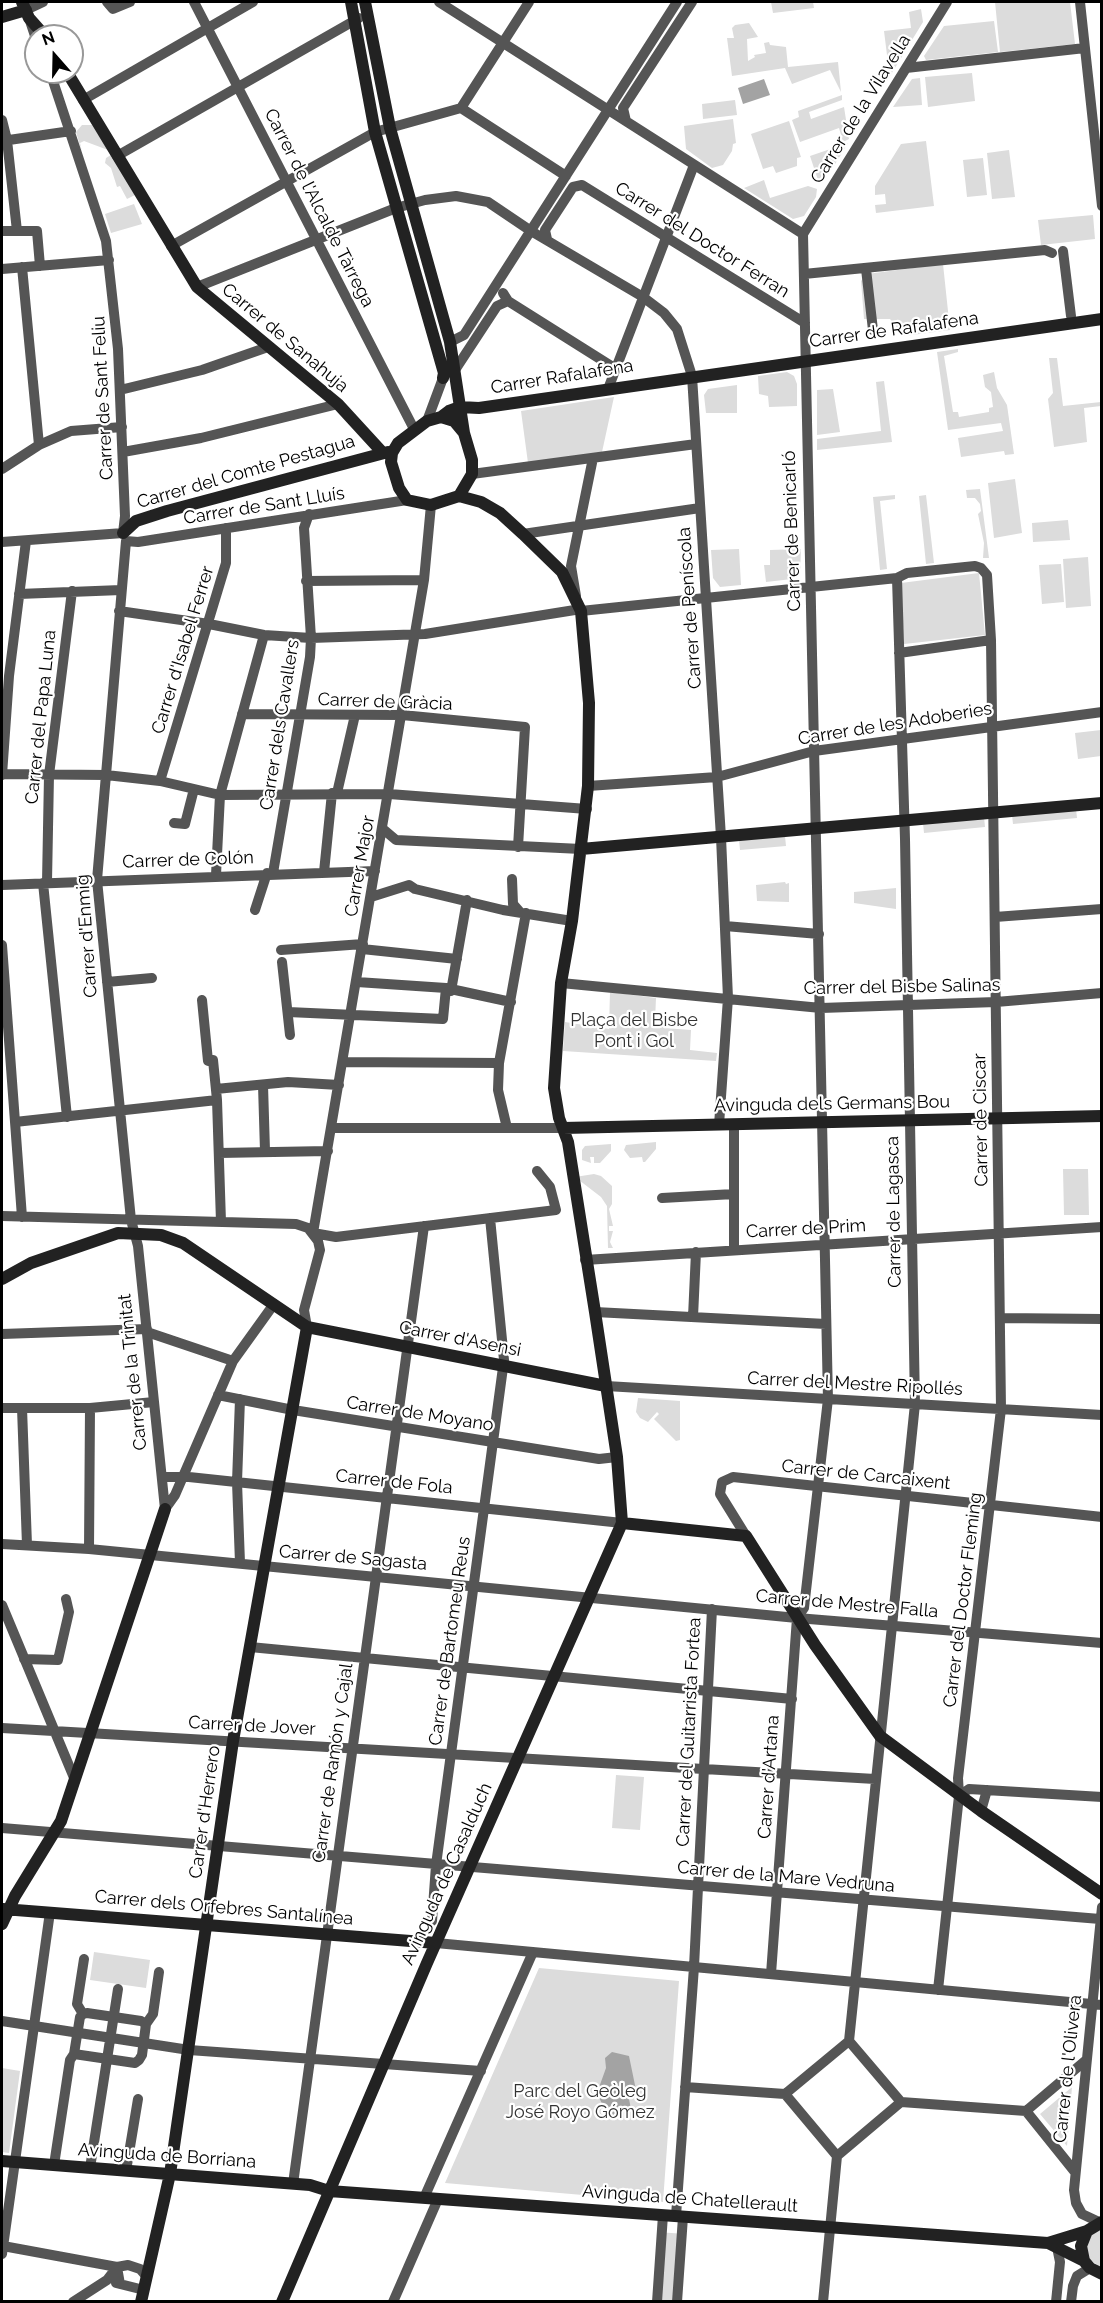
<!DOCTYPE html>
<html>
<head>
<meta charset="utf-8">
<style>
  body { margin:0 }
  #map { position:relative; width:1103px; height:2303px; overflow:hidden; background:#fff; font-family:Raleway,sans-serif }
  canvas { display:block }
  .frame { position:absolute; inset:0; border:3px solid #000; pointer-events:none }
  .north { position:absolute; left:24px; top:24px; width:60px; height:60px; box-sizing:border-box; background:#fff; border:2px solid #999; border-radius:50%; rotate:340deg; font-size:16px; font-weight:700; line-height:24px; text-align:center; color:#000 }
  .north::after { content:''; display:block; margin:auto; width:21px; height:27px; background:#000; clip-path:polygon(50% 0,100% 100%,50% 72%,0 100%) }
</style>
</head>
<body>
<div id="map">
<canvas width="1103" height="2303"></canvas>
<div class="frame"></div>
<div class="north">N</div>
</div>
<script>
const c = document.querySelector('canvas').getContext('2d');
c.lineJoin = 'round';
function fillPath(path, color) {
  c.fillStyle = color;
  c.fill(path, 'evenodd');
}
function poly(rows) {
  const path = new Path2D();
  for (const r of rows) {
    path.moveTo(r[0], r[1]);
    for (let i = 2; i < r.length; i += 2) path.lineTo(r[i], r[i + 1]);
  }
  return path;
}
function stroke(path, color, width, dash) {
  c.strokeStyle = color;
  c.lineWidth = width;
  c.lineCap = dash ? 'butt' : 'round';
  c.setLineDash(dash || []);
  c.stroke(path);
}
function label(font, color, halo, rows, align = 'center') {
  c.font = font + ' Raleway,sans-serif';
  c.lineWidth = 4.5;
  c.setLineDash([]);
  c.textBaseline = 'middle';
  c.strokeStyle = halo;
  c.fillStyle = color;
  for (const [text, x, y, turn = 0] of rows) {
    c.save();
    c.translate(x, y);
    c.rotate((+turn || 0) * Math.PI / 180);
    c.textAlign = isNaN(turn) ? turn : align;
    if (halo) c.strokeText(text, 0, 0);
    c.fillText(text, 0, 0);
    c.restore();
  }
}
const green = poly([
  [771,2,813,2,814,8,773,13],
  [995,2,1070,2,1075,44,1000,52],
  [921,9,923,22,887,81,873,85,873,83,882,80,881,73,889,71,884,31,911,28,909,12],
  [994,21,998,52,926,60,924,56,944,26],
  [749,23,758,37,747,39,748,61,755,57,754,55,766,53,764,43,769,42,770,45,786,47,788,67,838,62,841,92,830,70,792,84,785,68,732,76,727,38,734,38,732,28,735,25],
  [972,73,975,101,928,107,925,77],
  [920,78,922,105,893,107,912,79],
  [842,95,842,100,809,112,811,119,844,107,849,139,843,142,839,128,800,142,792,120,799,117,798,111],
  [735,100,737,115,703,119,702,104],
  [733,119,736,143,733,144,732,151,723,165,712,168,686,149,684,126],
  [789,121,801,157,797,158,797,166,776,173,773,166,763,169,751,134],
  [82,125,92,125,108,150,84,141,80,143,82,152,76,132],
  [926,141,934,206,876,213,875,205,886,204,885,194,875,195,875,186,901,144],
  [848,143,834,166,822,179,818,180,810,156],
  [1009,150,1015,197,992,199,987,153],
  [111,155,135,195,127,199,120,186,117,187,111,168,105,163,106,158],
  [983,158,987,195,967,197,963,160],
  [764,180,770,198,808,186,817,189,816,197,804,216,793,219,744,188],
  [134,204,142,224,111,233,105,214],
  [1093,215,1095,239,1041,245,1038,220],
  [943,264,950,330,904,336,890,319,864,319,861,281,867,274],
  [958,349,958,352,944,356,953,412,958,412,959,417,989,412,989,408,993,407,991,392,985,387,983,375,994,372,997,388,1007,405,1014,454,1005,455,1004,451,961,457,958,438,1003,431,1001,423,948,430,937,352],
  [1049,358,1057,358,1063,406,1101,402,1101,406,1084,408,1087,442,1054,447,1048,399,1053,393],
  [787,372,794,376,797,384,797,406,769,407,768,396,759,394,758,376],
  [884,381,892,442,817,450,817,439,881,431,876,382],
  [737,385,737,413,706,413,704,395,708,389],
  [833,389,840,432,817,435,817,390],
  [614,397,602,452,528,463,521,411],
  [1015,479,1022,533,994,538,988,483],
  [980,489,989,558,983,558,984,543,978,514,981,511,980,504,975,498,967,498,966,490],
  [895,495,895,499,880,501,887,569,880,570,873,497],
  [926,495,934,563,926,564,919,496],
  [1068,520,1070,540,1033,542,1032,523],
  [739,549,741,585,720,587,713,578,711,550],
  [801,549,800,575,792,579,766,582,764,565,770,565,770,550],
  [1088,557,1091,606,1066,608,1063,559],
  [1061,564,1064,602,1042,604,1039,565],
  [979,573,985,635,904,644,901,583],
  [1101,730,1101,756,1078,759,1075,733],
  [1076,809,1077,818,1013,824,1012,815],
  [984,817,985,827,924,833,923,823],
  [785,836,786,846,740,850,739,840],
  [785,882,786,884,789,883,789,902,757,901,756,885],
  [896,888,896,909,854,903,854,892],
  [610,992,656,998,655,1021,664,1022,664,1028,691,1030,690,1050,717,1053,716,1061,563,1051,565,1022,609,1029],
  [656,1142,656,1149,645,1162,643,1162,642,1157,630,1158,624,1150,626,1145],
  [611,1144,611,1151,600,1163,594,1163,594,1157,590,1157,591,1163,582,1160,582,1150,585,1146],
  [1063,1169,1088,1169,1089,1215,1064,1215],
  [594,1174,601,1176,612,1186,612,1204,609,1209,613,1226,609,1226,609,1231,613,1231,610,1242,613,1248,608,1248,607,1206,601,1197,575,1177],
  [638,1398,680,1401,680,1440,676,1441,654,1419,659,1414,657,1412,648,1422,640,1418,636,1412],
  [616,1775,644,1777,640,1830,612,1828],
  [94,1952,150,1960,146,1988,90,1980],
  [539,1968,679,1981,663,2202,445,2183],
  [2,2068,20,2071,9,2153,2,2152],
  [1072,2087,1067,2146,1040,2114],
  [1101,2227,1101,2268,1088,2258,1085,2249,1093,2231],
  [658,2232,685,2234,681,2301,654,2302]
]);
const water = poly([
  [764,79,770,95,743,104,738,88],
  [612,2052,629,2056,636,2090,629,2099,631,2109,608,2117,597,2093,606,2068,605,2058]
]);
const street = poly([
  [107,2,113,9,130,2],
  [194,2,414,429],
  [439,2,803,234],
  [1080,2,1102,206],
  [26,10,43,2],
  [29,18,36,39],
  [906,68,1085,48],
  [50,72,106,241,118,349,125,516,123,533],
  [83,100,253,2],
  [461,108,529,2],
  [2,120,7,140,17,231],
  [626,121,623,108,692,2],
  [2,141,71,131],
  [117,156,359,18],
  [2,231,37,231,40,266],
  [803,234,947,2],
  [547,239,545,230,573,187,582,185,805,323],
  [171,246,375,132,461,108,566,176],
  [1063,251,1071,316],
  [22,267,39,445],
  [2,269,109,260],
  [866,269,873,330],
  [804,274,1045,250,1052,253],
  [197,287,396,208,425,200,456,196,488,202,531,231,643,297,664,313,677,329,692,376,721,837,728,998,719,1125],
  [503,293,508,301,616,369],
  [450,342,464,335,677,2],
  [455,370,497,306,508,301],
  [608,389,694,165],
  [120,390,202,370,268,347],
  [427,421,443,378],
  [123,452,201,438,338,404],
  [2,469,39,445,71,431,122,427],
  [472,474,696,444],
  [523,534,700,508],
  [126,541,97,880,131,1220,138,1246,165,1509],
  [126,541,138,542,407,500],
  [2,542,123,533],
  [306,581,424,580],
  [19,594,121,590],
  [576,596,571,566,593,458],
  [119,611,209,624,264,635,311,638,425,634,581,609],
  [581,611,897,578,907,573,975,566,981,568,987,575,991,640,899,653],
  [242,714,402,715,525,727,518,847],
  [2,774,106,775,160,781,220,795,389,794,587,809],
  [2,775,9,676,26,541],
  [160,781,226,563,226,528],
  [588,786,717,777,814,751,1102,712],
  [337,793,355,715],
  [174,823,185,824,194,789],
  [383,829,396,840,581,849],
  [324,872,332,793],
  [273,873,310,657,311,638,304,528,309,514],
  [216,875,220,795,264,635],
  [512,879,513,904,520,912],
  [47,882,49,775,72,591],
  [43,883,67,1117],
  [2,885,375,871],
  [371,897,409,885,415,889,503,910,572,921],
  [255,910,267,873],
  [995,917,1102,909],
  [725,926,819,934],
  [2,945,22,1217],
  [362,949,457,959],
  [281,950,363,944],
  [282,962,290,1035],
  [107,982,152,978],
  [357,982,446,988,511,1002],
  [561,983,821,1008,996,1002,1102,993],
  [451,991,467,900],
  [202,1000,208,1061,213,1060,217,1100,221,1222],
  [288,1012,443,1019,446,988],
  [343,1062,499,1063],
  [263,1085,265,1151],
  [216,1089,288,1082,339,1085],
  [15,1122,217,1100],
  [734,1124,734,1250],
  [332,1128,563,1128],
  [507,1128,498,1090,499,1063,526,913],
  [219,1153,328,1151],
  [662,1198,734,1194],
  [2,1216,296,1224,308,1228,318,1241,320,1250,304,1310,307,1327],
  [313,1233,424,580,431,505],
  [313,1233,336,1237,556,1210,550,1187,537,1171],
  [585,1260,1102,1227],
  [595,1312,826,1324],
  [693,1317,696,1252],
  [1000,1318,1102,1319],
  [147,1332,233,1361],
  [2,1334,147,1329],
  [606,1386,1102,1415],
  [218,1395,293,1410,599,1459,617,1457],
  [240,1399,237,1482,240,1563],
  [2,1408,90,1408,154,1402],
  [22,1408,27,1545],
  [162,1477,189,1477,622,1523],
  [165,1509,175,1495,233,1361,274,1304],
  [746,1536,720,1494,722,1482,733,1477,1102,1517],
  [2,1544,89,1549,797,1618,1102,1643],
  [89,1549,90,1408],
  [2,1605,75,1780],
  [250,1647,792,1699],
  [24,1659,58,1660,69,1612,66,1599],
  [2,1728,875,1779],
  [959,1796,969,1789,1102,1797],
  [981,1811,987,1790],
  [2,1828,1100,1919],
  [432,1921,436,1865,504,1360,490,1218],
  [436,1943,1102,2005],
  [771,1974,797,1618,804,1608,828,1399,803,234],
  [938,1990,959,1796,958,1778,1001,1409,991,640],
  [83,2014,77,2004,84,1959],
  [2,2021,189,2050,481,2071],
  [146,2024,141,2021,87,2013,83,2014,80,2017,74,2054,135,2063,139,2060,142,2055,146,2024,153,2014,159,1972],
  [849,2041,915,1404,905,839,897,578],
  [849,2041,901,2102,837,2156,785,2094,849,2041],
  [685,2087,785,2094],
  [901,2102,1026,2111],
  [54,2165,70,2060,74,2054],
  [90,2168,118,1989],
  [126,2171,138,2099],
  [1075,2172,1026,2111,1085,2061],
  [293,2184,424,1226],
  [424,2198,533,1952],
  [676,2216,694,1967,712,1609],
  [1099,2222,1082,2214,1076,2203,1074,2190,1102,1907],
  [3,2246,117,2267,120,2284],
  [2,2254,50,1912],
  [116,2283,144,2290],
  [73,2302,107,2280,117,2267,128,2265,140,2269,147,2277],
  [393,2302,438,2199],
  [657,2302,663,2215],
  [677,2302,683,2217],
  [823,2302,837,2156],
  [1056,2302,1060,2262,1057,2247],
  [1071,2302,1073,2286,1077,2276,1090,2268]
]);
const secondary = poly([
  [22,2,29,18,45,36],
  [351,2,375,132,444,373,443,378],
  [365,2,390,128,450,342,464,433,472,460,472,474,459,496,431,505,407,500,399,488,391,462,392,453,398,443,427,421,441,417,454,421,464,433],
  [2,17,26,10],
  [67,72,197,287,338,404,382,452],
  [441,417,449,411,460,407,479,408,1102,319],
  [123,533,136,521,167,511,388,452],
  [581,849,1102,803],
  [563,1128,1102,1116],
  [2,1279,31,1263,118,1233,161,1235,183,1243,307,1327,606,1386],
  [622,1523,746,1536,815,1645,880,1736,981,1811,1102,1894],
  [3,1909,436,1943],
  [2,1924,15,1896,61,1821,165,1509],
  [2,2161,310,2185,329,2191,1048,2243,1084,2261],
  [1102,2222,1087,2231,1081,2246,1084,2261,1090,2268,1102,2274],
  [1048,2243,1087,2231],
  [141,2302,170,2174,233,1741,307,1327],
  [282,2302,427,1963,622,1523,617,1457,595,1312,568,1142,559,1118,554,1088,561,983,572,921,588,786,589,703,581,611,562,572,523,534,500,513,481,502,459,496]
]);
const streetNames = [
  ["Carrer de la Vilavella",861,109,-58],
  ["Carrer de l'Alcalde Tàrrega",319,208,63],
  ["Carrer del Doctor Ferran",702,240,32],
  ["Carrer de Rafalafena",894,330,-8],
  ["Carrer de Sanahuja",285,338,40],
  ["Carrer Rafalafena",562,377,-9],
  ["Carrer de Sant Feliu",103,398,-93],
  ["Carrer del Comte Pestagua",246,472,-16],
  ["Carrer de Sant Lluís",264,506,-9],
  ["Carrer de Benicarló",792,531,-92],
  ["Carrer de Peníscola",690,608,-94],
  ["Carrer d'Isabel Ferrer",183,650,-73],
  ["Carrer de Gràcia",385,702,2],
  ["Carrer del Papa Luna",41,717,-84],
  ["Carrer de les Adoberies",895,724,-9],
  ["Carrer dels Cavallers",280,725,-81],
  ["Carrer de Colón",188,860,-2],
  ["Carrer Major",360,866,-80],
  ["Carrer d'Enmig",87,936,-94],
  ["Carrer del Bisbe Salinas",902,987,-1],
  ["Avinguda dels Germans Bou",832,1104,-1],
  ["Carrer de Ciscar",981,1120,-91],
  ["Carrer de Lagasca",894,1212,-91],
  ["Carrer de Prim",806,1229,-3],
  ["Carrer d'Asensi",460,1339,11],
  ["Carrer de la Trinitat",133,1372,-96],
  ["Carrer del Mestre Ripollés",855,1384,3],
  ["Carrer de Moyano",420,1414,9],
  ["Carrer de Carcaixent",866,1475,6],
  ["Carrer de Fola",394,1482,6],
  ["Carrer de Sagasta",353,1558,5],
  ["Carrer del Doctor Fleming",963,1600,-83],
  ["Carrer de Mestre Falla",847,1604,5],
  ["Carrer de Bartomeu Reus",450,1641,-82],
  ["Carrer de Jover",252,1726,3],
  ["Carrer del Guitarrista Fortea",689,1732,-87],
  ["Carrer de Ramón y Cajal",333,1763,-82],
  ["Carrer d'Artana",769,1777,-86],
  ["Carrer d'Herrero",205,1812,-82],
  ["Avinguda de Casalduch",447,1874,-66],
  ["Carrer de la Mare Vedruna",786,1877,5],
  ["Carrer dels Orfebres Santalínea",224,1908,5],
  ["Carrer de l'Olivera",1068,2069,-84],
  ["Avinguda de Borriana",167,2156,4],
  ["Avinguda de Chatellerault",690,2199,4]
];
const parkNames = [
  ["Plaça del Bisbe",634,1021],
  ["Pont i Gol",634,1042],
  ["Parc del Geòleg",580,2092],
  ["José Royo Gómez",580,2113]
];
fillPath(green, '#dcdcdc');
fillPath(water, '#a3a3a3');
stroke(street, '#555', 10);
stroke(secondary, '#222', 12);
label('18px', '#000', '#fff', streetNames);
label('18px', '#333', '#fff', parkNames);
</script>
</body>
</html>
